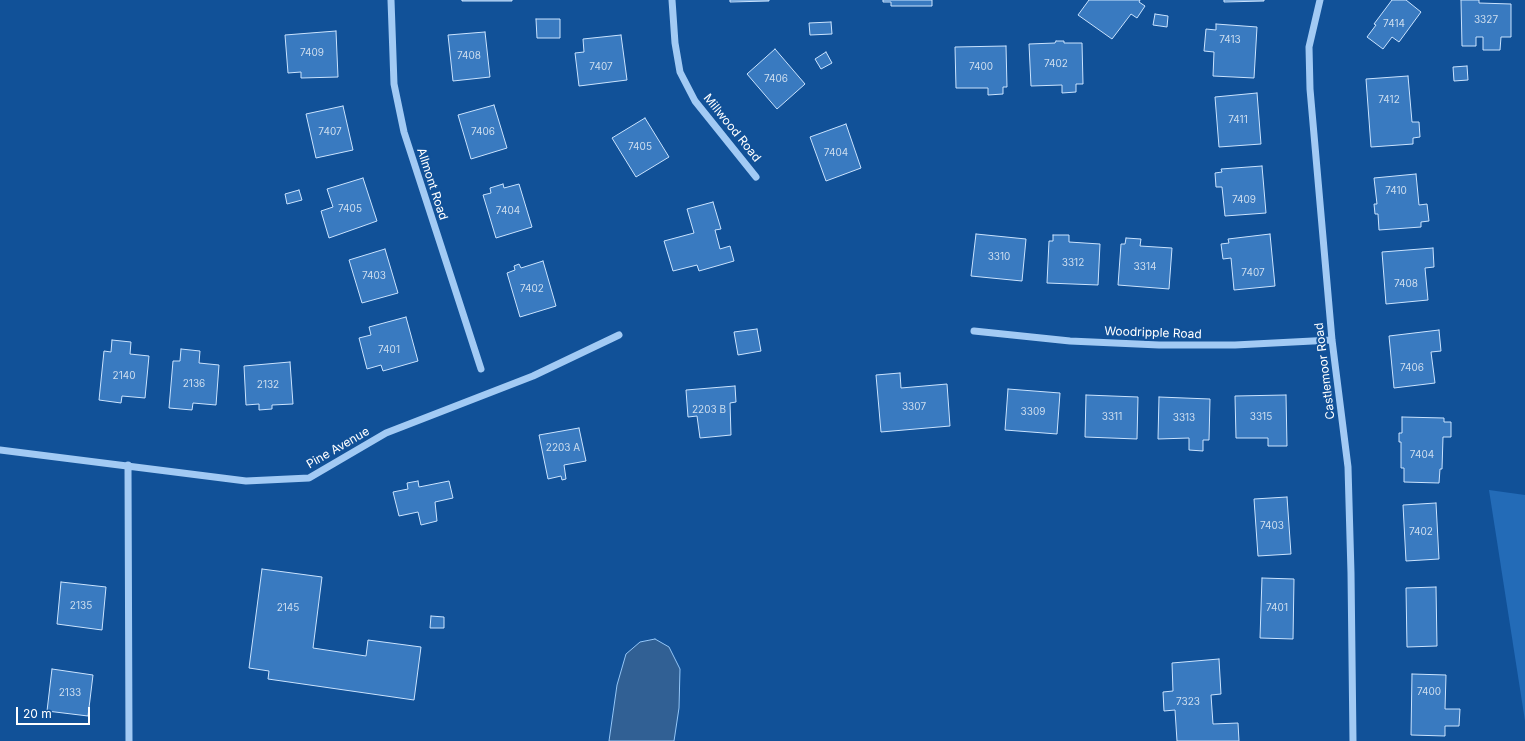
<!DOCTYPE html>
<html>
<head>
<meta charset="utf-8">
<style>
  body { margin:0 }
  #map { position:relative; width:1525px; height:741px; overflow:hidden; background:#115198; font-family:Inter,sans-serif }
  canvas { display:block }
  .scale { position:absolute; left:16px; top:707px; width:74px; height:18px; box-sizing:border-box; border:2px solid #fff; border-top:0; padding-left:5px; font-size:12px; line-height:14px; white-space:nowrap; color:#fff; -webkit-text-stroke:3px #115198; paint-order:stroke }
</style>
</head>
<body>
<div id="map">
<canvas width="1525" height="741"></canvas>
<div class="scale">20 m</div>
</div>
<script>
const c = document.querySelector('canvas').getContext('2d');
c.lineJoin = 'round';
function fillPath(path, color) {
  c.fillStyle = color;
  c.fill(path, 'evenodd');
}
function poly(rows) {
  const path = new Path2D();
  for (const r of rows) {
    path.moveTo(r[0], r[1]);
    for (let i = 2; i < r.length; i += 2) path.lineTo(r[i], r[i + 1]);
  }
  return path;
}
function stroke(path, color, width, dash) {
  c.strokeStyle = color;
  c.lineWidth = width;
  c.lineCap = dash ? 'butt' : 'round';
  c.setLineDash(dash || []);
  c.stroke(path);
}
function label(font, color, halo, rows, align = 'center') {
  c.font = font + ' Inter,sans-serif';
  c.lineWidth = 4;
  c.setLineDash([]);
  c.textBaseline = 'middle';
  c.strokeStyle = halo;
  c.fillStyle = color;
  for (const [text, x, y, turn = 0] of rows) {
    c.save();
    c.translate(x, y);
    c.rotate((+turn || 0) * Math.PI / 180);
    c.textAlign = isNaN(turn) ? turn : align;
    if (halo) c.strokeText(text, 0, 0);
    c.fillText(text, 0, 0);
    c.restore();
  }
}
const green = poly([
  [1489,490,1525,495,1525,721]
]);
const water = poly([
  [655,639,669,647,680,669,679,708,674,741,609,741,617,685,626,654,640,642,655,639]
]);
const building = poly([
  [462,0,512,0,512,1,462,1,462,0],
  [730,0,769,0,769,1,730,2,730,0],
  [883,0,932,0,932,6,891,6,891,2,883,2,883,0],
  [1089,0,1140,0,1139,2,1145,6,1137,18,1131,14,1112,39,1078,15,1089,0],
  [1224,0,1264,0,1264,1,1224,2,1224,0],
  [1392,0,1406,0,1421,12,1399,42,1392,37,1383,49,1367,37,1376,25,1374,24,1392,0],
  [1461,0,1479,0,1479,3,1511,4,1511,37,1501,37,1500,50,1483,50,1483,37,1476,37,1476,46,1462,46,1461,0],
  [1155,14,1168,16,1167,27,1153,25,1155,14],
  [536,19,560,19,560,38,537,38,536,19],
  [831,22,832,34,810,35,809,23,831,22],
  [1216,24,1257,27,1254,78,1213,76,1214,52,1204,51,1206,29,1216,30,1216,24],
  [336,31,338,77,301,78,301,72,288,73,285,35,336,31],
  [485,32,490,77,453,81,448,35,485,32],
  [621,35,627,80,579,86,575,53,584,52,583,39,621,35],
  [1056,41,1064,41,1064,43,1082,43,1083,84,1076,84,1076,92,1062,93,1062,85,1031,86,1029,44,1055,43,1056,41],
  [1006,46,1007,87,1003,87,1003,94,988,95,988,88,956,88,955,47,1006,46],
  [775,49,805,84,777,109,747,74,775,49],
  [826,52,832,63,821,69,815,59,826,52],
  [1467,66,1468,80,1454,81,1453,67,1467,66],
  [1408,76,1412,122,1419,122,1420,137,1413,138,1413,144,1371,147,1366,79,1408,76],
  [1257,93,1261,144,1219,147,1215,97,1257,93],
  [494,105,507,148,471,159,458,115,494,105],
  [343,106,353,150,316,158,306,114,343,106],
  [645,118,669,157,636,177,612,138,645,118],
  [846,124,861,168,826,181,810,137,846,124],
  [1262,166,1266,213,1225,216,1222,187,1216,187,1215,173,1222,172,1221,169,1262,166],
  [1416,174,1419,205,1427,204,1429,221,1421,222,1421,227,1379,230,1378,214,1375,214,1374,204,1377,204,1374,178,1416,174],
  [363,178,377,221,329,238,321,211,333,207,327,189,363,178],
  [503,184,504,188,519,184,532,227,496,238,483,195,491,193,490,188,503,184],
  [299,190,302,200,287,204,285,194,299,190],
  [713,202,721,229,715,230,720,249,730,246,734,261,699,271,697,265,673,271,664,241,694,233,687,209,713,202],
  [976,234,1026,239,1022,281,971,276,976,234],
  [1270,234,1275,286,1234,290,1231,258,1223,259,1221,244,1229,243,1228,239,1270,234],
  [1053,235,1069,235,1069,242,1100,244,1098,285,1047,283,1049,241,1053,241,1053,235],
  [1126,238,1141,239,1140,246,1172,248,1169,289,1118,285,1121,244,1125,244,1126,238],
  [1433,248,1434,267,1425,268,1428,300,1386,304,1382,252,1433,248],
  [385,249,398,293,362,303,349,260,385,249],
  [543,261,556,306,520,317,507,273,515,270,514,266,519,264,521,268,543,261],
  [406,317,418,361,383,371,381,365,367,369,359,338,371,335,369,327,406,317],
  [757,329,761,351,738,355,734,332,757,329],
  [1439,330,1441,351,1431,352,1435,383,1394,388,1389,336,1439,330],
  [112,340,131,342,130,354,149,356,145,398,122,396,121,403,99,400,104,351,111,352,112,340],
  [181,349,200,351,199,363,219,365,216,405,193,403,192,410,169,408,173,361,180,361,181,349],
  [290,362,293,404,272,405,272,409,259,410,259,404,246,405,244,366,290,362],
  [900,373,901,388,947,384,950,426,881,432,876,375,900,373],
  [735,386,736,402,730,403,731,435,700,438,697,416,688,417,686,390,735,386],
  [1008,389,1060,393,1057,434,1005,430,1008,389],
  [1086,395,1138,397,1137,439,1085,437,1086,395],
  [1286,395,1287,446,1268,446,1268,438,1236,438,1235,396,1286,395],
  [1159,397,1210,399,1209,440,1203,440,1203,451,1189,450,1189,438,1158,439,1159,397],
  [1402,417,1444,418,1444,422,1451,422,1451,437,1443,437,1442,469,1440,469,1439,483,1404,482,1404,468,1401,468,1401,442,1399,442,1399,433,1402,433,1402,417],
  [579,428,586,461,564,465,566,479,562,480,561,476,548,479,539,435,579,428],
  [418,481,419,487,449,481,453,498,435,502,437,521,421,525,418,512,399,516,393,492,408,489,407,483,418,481],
  [1287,497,1291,554,1258,556,1254,499,1287,497],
  [1436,503,1439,559,1406,561,1403,505,1436,503],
  [262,569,322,577,313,648,366,656,368,640,421,647,414,700,268,679,269,671,249,668,262,569],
  [1262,578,1294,579,1293,639,1260,638,1262,578],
  [61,582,106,587,102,630,57,624,61,582],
  [1436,587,1437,646,1407,647,1406,588,1436,587],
  [431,616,444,617,444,628,430,628,431,616],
  [1219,659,1221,694,1211,695,1213,724,1238,723,1239,741,1177,741,1175,710,1164,711,1163,692,1173,691,1172,663,1219,659],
  [52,669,93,675,88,716,47,711,52,669],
  [1412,674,1446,675,1445,709,1460,709,1459,726,1445,726,1445,736,1411,735,1412,674]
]);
const minor = poly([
  [391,0,394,84,404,132,481,369],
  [672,0,675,43,680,72,695,101,756,177],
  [1320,0,1309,47,1310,89,1332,340,1348,467,1351,573,1353,741],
  [974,331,1070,341,1159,345,1235,345,1332,340],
  [0,450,246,481,309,478,386,433,533,376,619,335],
  [128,465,129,741]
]);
const numberNames = [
  ["3327",1486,20],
  ["7414",1394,24],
  ["7413",1230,40],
  ["7409",312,53],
  ["7408",469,56],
  ["7402",1056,64],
  ["7407",601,67],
  ["7400",981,67],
  ["7406",776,79],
  ["7412",1389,100],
  ["7411",1238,120],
  ["7407",330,132],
  ["7406",483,132],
  ["7405",640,147],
  ["7404",836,153],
  ["7410",1396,191],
  ["7409",1244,200],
  ["7405",350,209],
  ["7404",508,211],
  ["3310",999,257],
  ["3312",1073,263],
  ["3314",1145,267],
  ["7407",1253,273],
  ["7403",374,276],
  ["7408",1406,284],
  ["7402",532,289],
  ["7401",389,350],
  ["7406",1412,368],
  ["2140",124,376],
  ["2136",194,384],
  ["2132",268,385],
  ["3307",914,407],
  ["2203 B",709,410],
  ["3309",1033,412],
  ["3311",1112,417],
  ["3315",1261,417],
  ["3313",1184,418],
  ["2203 A",563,448],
  ["7404",1422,455],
  ["7403",1272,526],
  ["7402",1421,532],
  ["2135",81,606],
  ["2145",288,608],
  ["7401",1277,608],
  ["7400",1429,692],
  ["2133",70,693],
  ["7323",1188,702]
];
const streetNames = [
  ["Millwood Road",732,128,51],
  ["Allmont Road",432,184,72],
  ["Woodripple Road",1153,333,2],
  ["Castlemoor Road",1325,371,-97],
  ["Pine Avenue",338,448,-30]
];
fillPath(green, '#236bb7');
fillPath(water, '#316094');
stroke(water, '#94c6f7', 1);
fillPath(building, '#397ac0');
stroke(building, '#cae3fe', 1);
stroke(minor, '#a2caf4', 7);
label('10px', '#cedeef', null, numberNames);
label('12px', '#fff', '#115198', streetNames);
</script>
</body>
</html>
